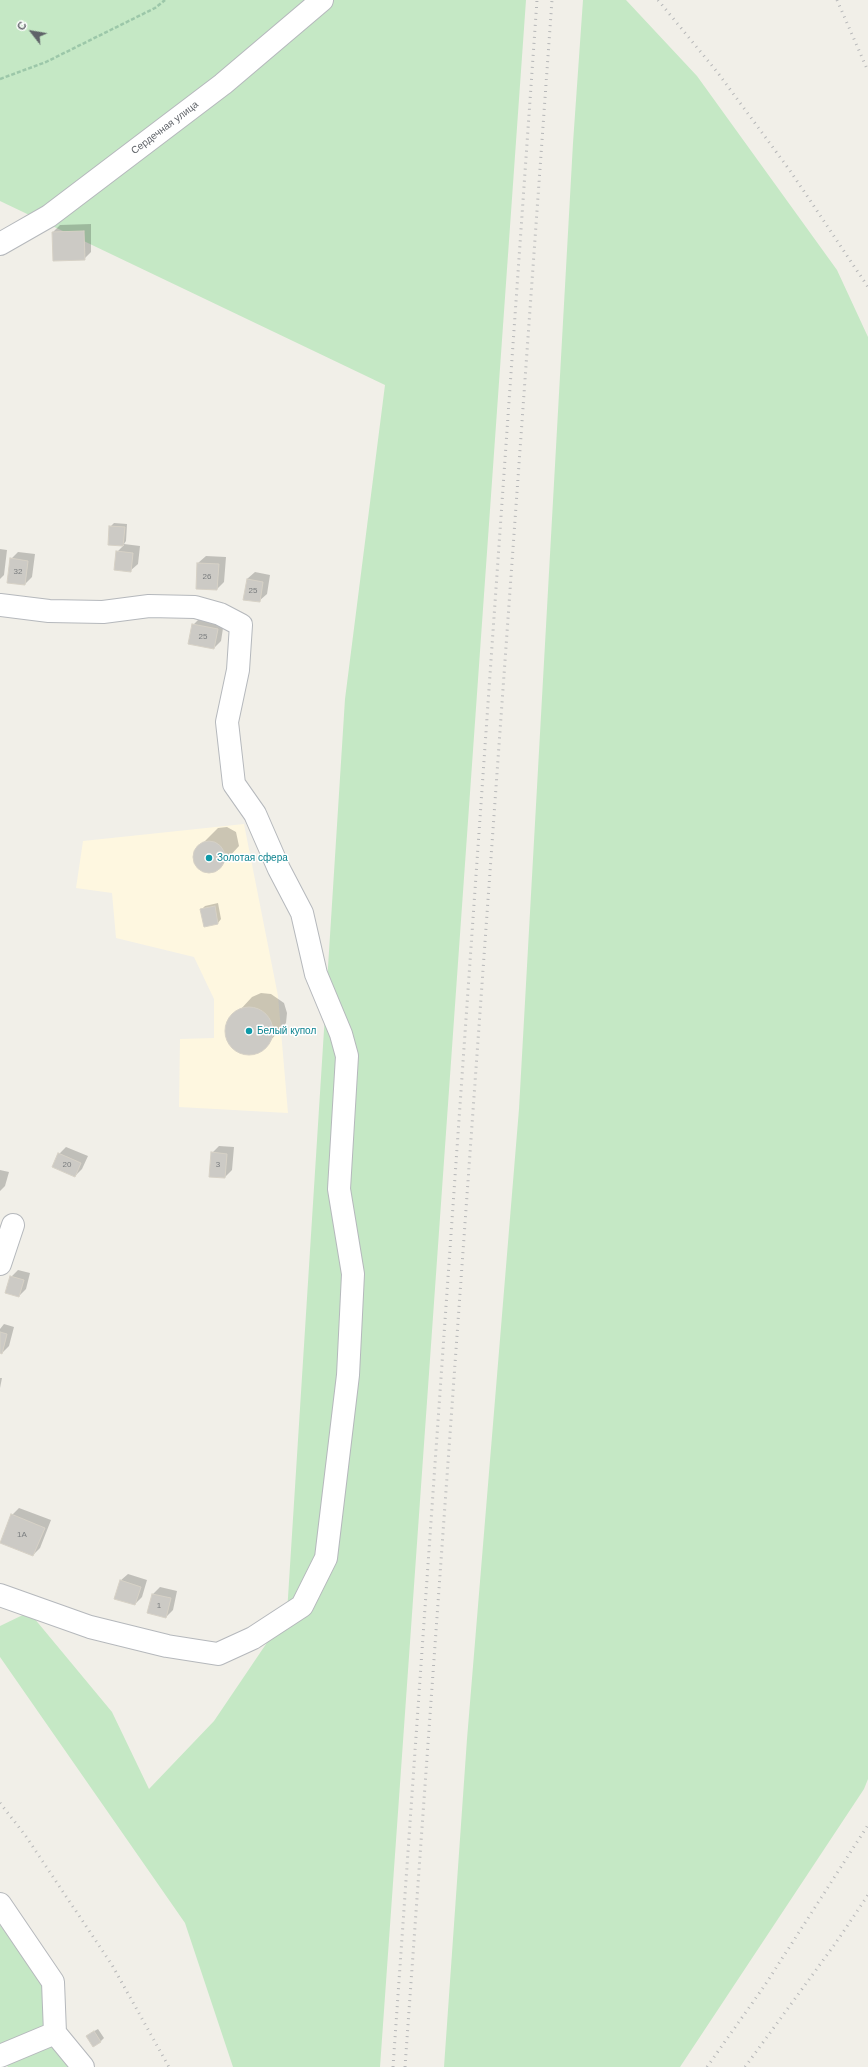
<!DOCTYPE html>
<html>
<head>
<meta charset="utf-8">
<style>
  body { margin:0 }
  #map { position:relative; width:868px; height:2067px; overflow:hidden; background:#f1efe8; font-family:Arial,sans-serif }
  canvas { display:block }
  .north { position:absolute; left:12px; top:12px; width:40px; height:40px; -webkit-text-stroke:3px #fff; paint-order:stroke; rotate:301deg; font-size:11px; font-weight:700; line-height:16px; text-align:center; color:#5f6368 }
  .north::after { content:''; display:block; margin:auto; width:14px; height:18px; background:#5f6368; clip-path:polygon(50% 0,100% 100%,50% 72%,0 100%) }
</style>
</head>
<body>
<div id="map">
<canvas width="868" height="2067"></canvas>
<div class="north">С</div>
</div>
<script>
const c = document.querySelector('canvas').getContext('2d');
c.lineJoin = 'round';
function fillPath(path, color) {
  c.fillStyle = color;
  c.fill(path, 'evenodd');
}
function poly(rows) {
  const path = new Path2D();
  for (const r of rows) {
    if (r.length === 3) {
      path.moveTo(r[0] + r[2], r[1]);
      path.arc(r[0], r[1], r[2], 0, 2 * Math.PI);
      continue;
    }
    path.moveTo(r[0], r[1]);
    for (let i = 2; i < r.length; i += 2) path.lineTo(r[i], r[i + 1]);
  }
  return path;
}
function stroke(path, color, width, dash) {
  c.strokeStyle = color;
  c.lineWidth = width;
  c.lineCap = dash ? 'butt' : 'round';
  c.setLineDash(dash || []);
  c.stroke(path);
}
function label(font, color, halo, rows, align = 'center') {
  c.font = font + ' Arial,sans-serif';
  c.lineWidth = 3;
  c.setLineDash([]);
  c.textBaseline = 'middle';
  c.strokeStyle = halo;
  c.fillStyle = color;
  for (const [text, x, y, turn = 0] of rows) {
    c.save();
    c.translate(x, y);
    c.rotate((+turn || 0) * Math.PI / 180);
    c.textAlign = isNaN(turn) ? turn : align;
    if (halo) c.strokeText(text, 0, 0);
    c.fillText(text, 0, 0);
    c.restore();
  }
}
const commercial = poly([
  [244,824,278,996,288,1113,179,1107,180,1039,214,1038,214,999,194,957,116,938,112,893,76,888,83,841]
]);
const green = poly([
  [0,0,526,0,380,2067,233,2067,185,1923,0,1657,0,1626,29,1612,112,1712,149,1789,214,1721,287,1613,345,699,385,385,0,201],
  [583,0,626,0,697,76,837,270,868,337,868,1779,864,1789,680,2067,444,2067,467,1739,519,1109,573,143],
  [0,1925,49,1994,44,2037,88,2067,8,2067,0,2058]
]);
const shadow = poly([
  [91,224,91,252,84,259,54,260,53,232,60,225],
  [114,523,127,524,126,541,124,544,140,546,138,564,130,571,117,552,124,545,109,544,110,527],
  [0,549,7,550,4,575,0,579],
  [18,552,35,554,32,577,25,584,11,559],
  [206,556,226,557,224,582,217,589,197,588,198,563],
  [255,572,270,575,267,594,259,601,247,579],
  [200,618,224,622,221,641,214,648,193,625],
  [227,827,236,832,239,846,218,869,213,871,204,871,200,869,194,860,196,850,218,828],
  [218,903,221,919,218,923,201,910,205,906],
  [261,993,271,994,284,1003,287,1013,286,1023,262,1050,247,1054,238,1051,230,1044,227,1034,227,1024,252,997],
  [219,1146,234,1147,232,1170,225,1177,212,1153],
  [66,1147,88,1156,82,1169,75,1176,59,1154],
  [0,1170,9,1172,5,1186,0,1191],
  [18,1270,30,1273,26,1289,19,1296,11,1277],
  [4,1324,14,1327,9,1346,2,1353,0,1352,0,1329],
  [0,1378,2,1378,0,1388],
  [19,1508,51,1520,40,1548,33,1555,12,1515],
  [128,1574,147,1580,142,1597,135,1604,120,1581],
  [160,1587,177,1591,173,1610,166,1617,148,1612,153,1594],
  [98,2029,104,2038,100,2042,91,2033]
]);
const building = poly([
  [84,231,85,260,53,261,52,232,84,231],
  [109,526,125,527,123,546,108,545,109,526],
  [116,551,133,553,131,572,114,570,116,551],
  [10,558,28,561,25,585,7,583,10,558],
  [197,563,219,564,217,590,196,589,197,563],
  [247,579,263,582,260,602,243,600,247,579],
  [192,624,218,629,214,649,188,644,192,624],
  [209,857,16],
  [215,906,218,924,204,927,200,909,215,906],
  [249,1031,24],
  [211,1152,227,1154,225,1178,209,1177,211,1152],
  [58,1153,81,1163,75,1177,52,1167,58,1153],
  [10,1276,24,1280,19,1297,5,1293,10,1276],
  [0,1332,7,1334,2,1354,0,1353,0,1332],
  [11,1514,45,1528,33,1556,0,1543,11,1514],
  [120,1580,141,1587,135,1605,114,1599,120,1580],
  [152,1594,171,1598,166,1618,147,1613,152,1594],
  [94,2031,101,2042,93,2047,86,2036,94,2031]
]);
const path = poly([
  [0,79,46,62,155,8,165,0]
]);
const minor = poly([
  [0,244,49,216,223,84,322,0],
  [0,605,49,611,103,612,149,606,195,607,220,614,241,625,238,670,227,722,234,784,255,814,279,869,302,913,316,974,341,1034,347,1056,339,1189,353,1274,348,1375,326,1558,302,1606,253,1638,218,1654,167,1646,90,1627,0,1595],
  [0,1264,13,1225],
  [0,1904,53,1982,55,2033],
  [55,2033,83,2067],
  [0,2056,55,2033]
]);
const rail = poly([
  [658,0,718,73,791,172,868,287],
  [837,0,868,71],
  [0,1803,25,1835,112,1965,169,2067],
  [393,2067,537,0],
  [405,2067,552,0],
  [707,2067,765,1985,868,1825],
  [745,2067,835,1944,868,1895]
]);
const markers = [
  [209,858,4,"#0f9aa8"],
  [249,1031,4,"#0f9aa8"]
];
const numberNames = [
  ["32",18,572],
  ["26",207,577],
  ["25",253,591],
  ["25",203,637],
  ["20",67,1165],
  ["3",218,1165],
  ["1А",22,1535],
  ["1",159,1606]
];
const streetNames = [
  ["Сердечная улица",165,128,-37]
];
const cultureNames = [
  ["Золотая сфера",217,858],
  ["Белый купол",257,1031]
];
fillPath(commercial, '#fef7e0');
fillPath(green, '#c5e8c5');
fillPath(shadow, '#0003');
fillPath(building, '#cccac5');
stroke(building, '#d6d1c6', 1);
stroke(minor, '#b5b8bc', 24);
stroke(path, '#9cc7a9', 2.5, [4, 2]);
stroke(minor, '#fff', 22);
stroke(rail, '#b6b7b8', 3, [1, 5]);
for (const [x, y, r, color] of markers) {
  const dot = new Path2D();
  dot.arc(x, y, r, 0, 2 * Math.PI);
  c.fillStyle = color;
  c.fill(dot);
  stroke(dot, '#fff', 1.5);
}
label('8px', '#7a7d7f', null, numberNames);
label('10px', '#5f6368', '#fff', streetNames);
label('10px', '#0d838f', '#fff', cultureNames, 'left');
</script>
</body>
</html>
